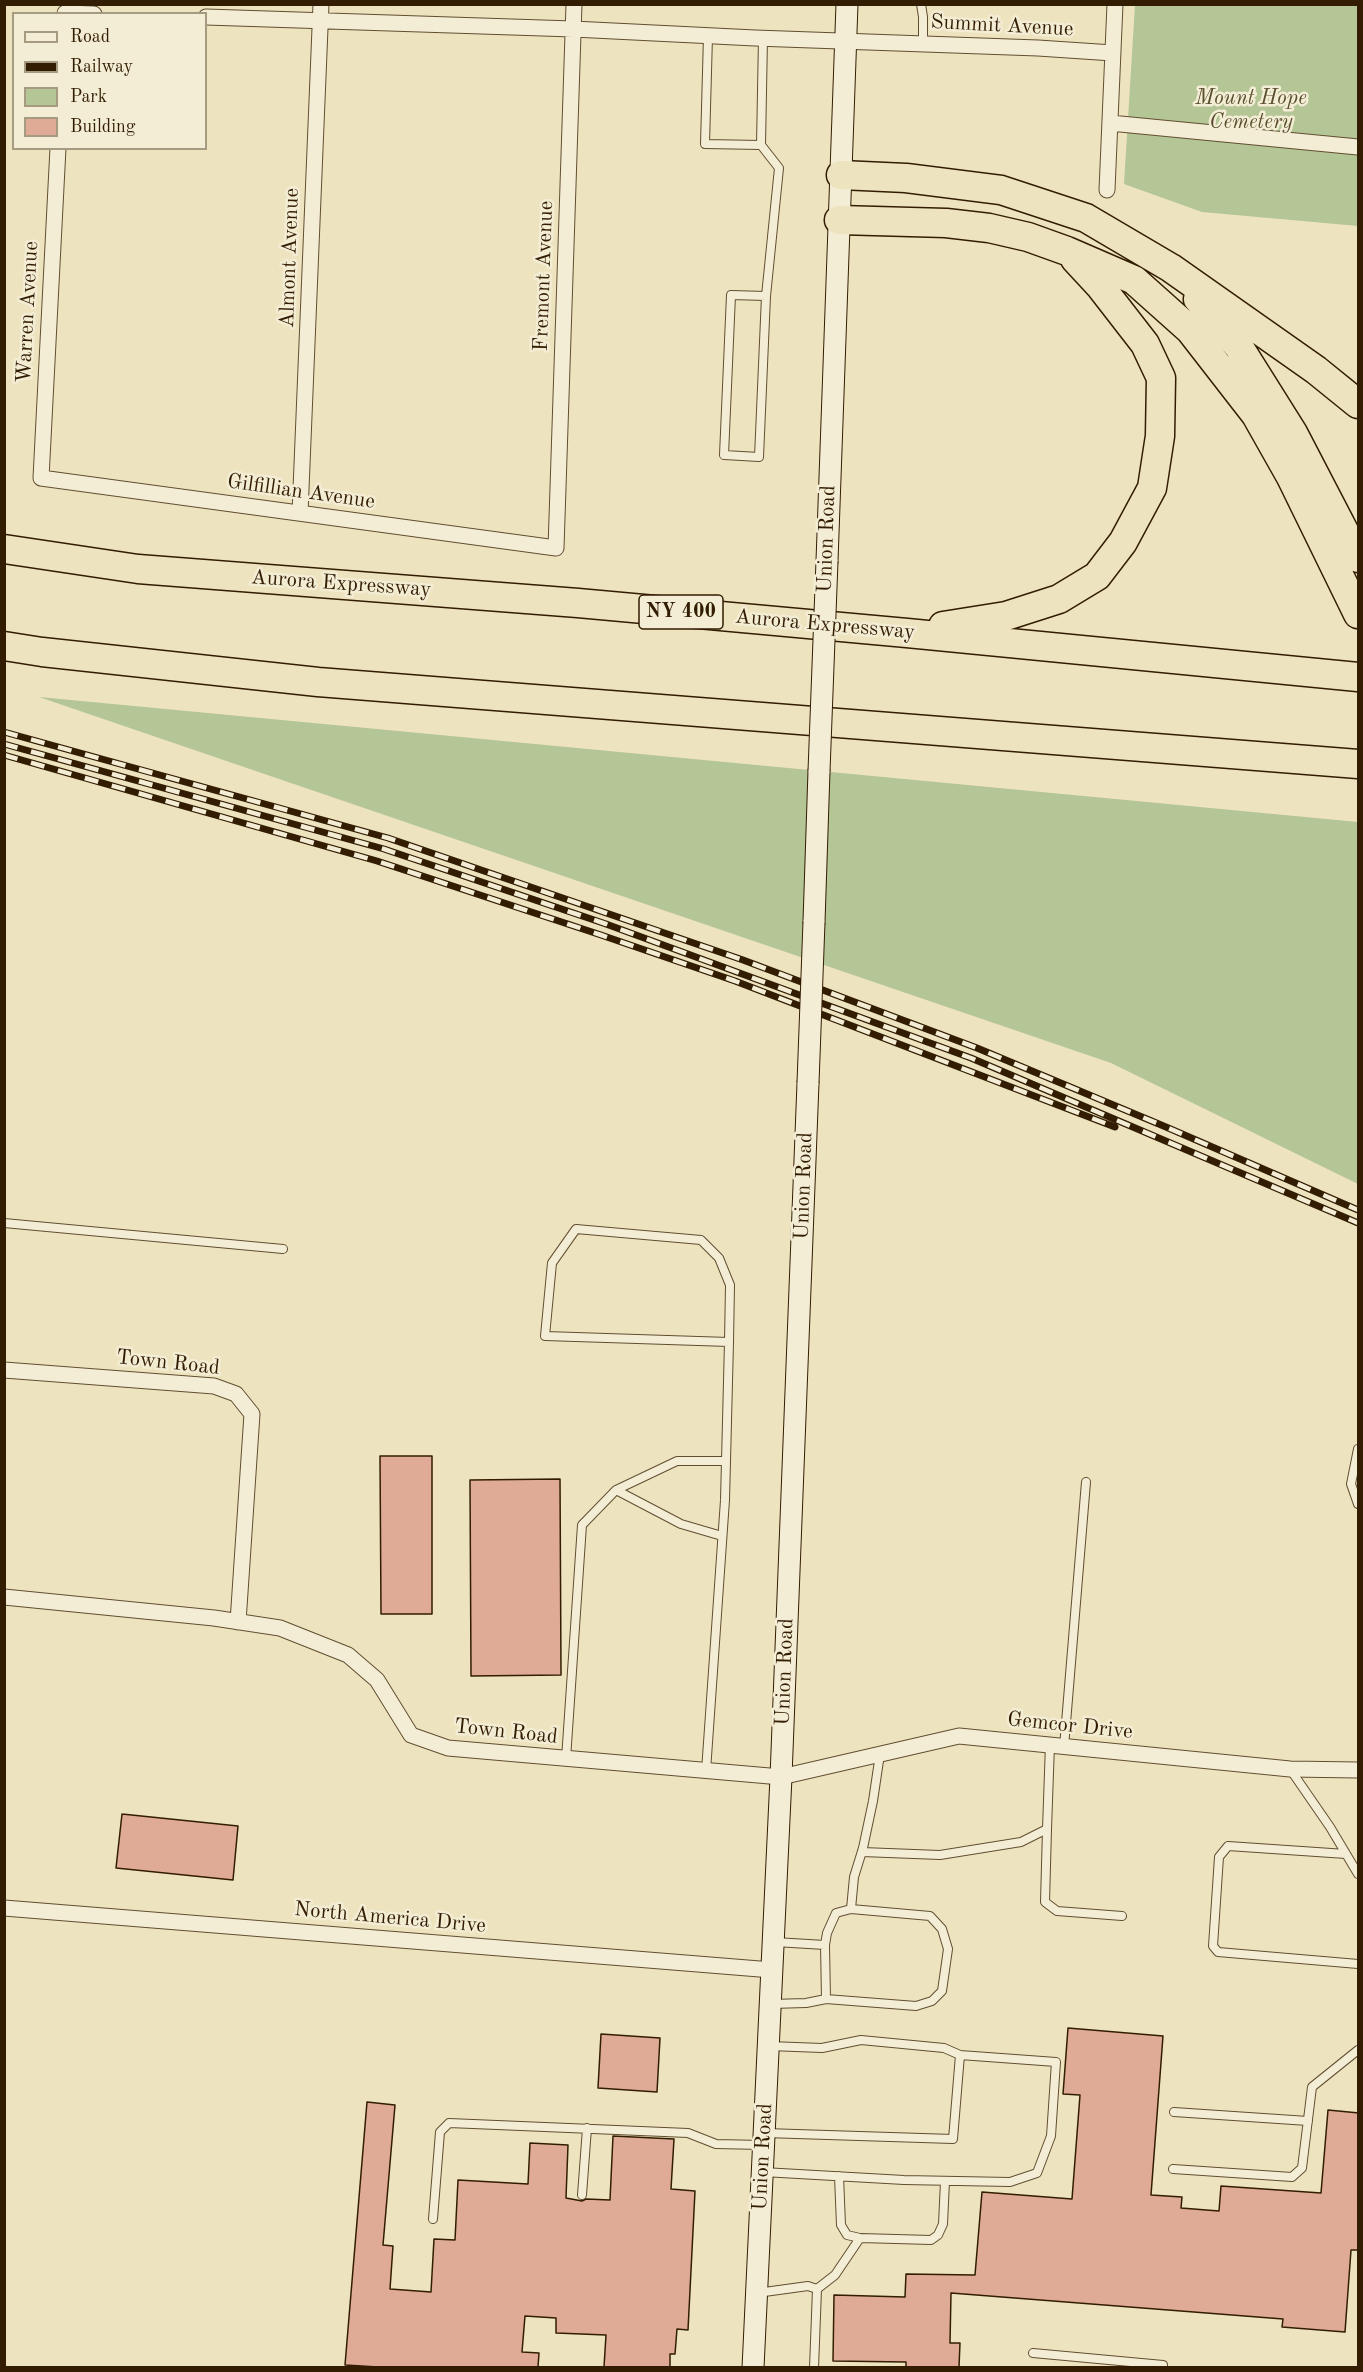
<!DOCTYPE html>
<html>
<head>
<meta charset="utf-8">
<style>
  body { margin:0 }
  #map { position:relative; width:1363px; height:2372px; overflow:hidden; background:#eee3bf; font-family:"Old Standard TT",serif }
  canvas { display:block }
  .frame { position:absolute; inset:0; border:6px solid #321d02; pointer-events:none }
  .legend { position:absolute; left:12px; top:12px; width:195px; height:138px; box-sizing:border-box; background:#f4edd5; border:2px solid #a69a81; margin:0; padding:8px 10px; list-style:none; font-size:18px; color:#321d02 }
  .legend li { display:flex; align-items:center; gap:12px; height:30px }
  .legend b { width:30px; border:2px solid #a69a81 }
</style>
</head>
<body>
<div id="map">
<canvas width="1363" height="2372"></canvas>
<div class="frame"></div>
<ul class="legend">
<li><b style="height:8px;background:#f4edd5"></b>Road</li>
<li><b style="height:8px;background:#321d02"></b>Railway</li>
<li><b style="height:16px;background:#b4c596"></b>Park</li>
<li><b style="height:16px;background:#dfab97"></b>Building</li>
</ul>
</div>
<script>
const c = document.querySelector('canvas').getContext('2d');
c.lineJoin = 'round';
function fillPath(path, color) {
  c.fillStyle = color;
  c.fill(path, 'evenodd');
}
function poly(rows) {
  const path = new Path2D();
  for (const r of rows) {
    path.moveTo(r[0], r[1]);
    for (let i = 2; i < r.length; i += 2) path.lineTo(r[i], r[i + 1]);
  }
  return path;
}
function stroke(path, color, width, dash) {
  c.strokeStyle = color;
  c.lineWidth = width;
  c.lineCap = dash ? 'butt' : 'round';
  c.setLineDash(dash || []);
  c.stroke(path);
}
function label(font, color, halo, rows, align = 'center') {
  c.font = font + ' "Old Standard TT",serif';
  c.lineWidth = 5;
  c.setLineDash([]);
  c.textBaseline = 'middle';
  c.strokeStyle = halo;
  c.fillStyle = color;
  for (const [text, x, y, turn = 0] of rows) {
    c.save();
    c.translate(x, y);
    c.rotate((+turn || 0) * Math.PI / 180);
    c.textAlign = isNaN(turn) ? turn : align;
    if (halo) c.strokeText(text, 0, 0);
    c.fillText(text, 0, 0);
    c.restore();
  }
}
const green = poly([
  [1135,5,1358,5,1358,226,1202,212,1124,184],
  [39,697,1358,822,1358,1184,1111,1063]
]);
const building = poly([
  [380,1456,432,1456,432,1614,381,1614,380,1456],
  [560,1479,561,1675,471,1676,470,1480,560,1479],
  [122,1814,238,1826,233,1880,116,1868,122,1814],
  [1068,2028,1163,2036,1151,2195,1182,2197,1181,2208,1219,2211,1221,2186,1321,2193,1328,2110,1359,2113,1359,2250,1351,2250,1345,2332,1282,2327,1283,2319,951,2293,950,2343,960,2343,959,2367,906,2367,906,2362,833,2361,834,2295,905,2297,906,2274,975,2275,982,2192,1072,2199,1080,2095,1063,2094,1068,2028],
  [601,2034,660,2038,657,2092,598,2088,601,2034],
  [367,2102,395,2105,383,2245,393,2246,390,2289,431,2292,434,2239,455,2240,458,2180,528,2184,530,2143,568,2145,566,2198,582,2201,586,2199,610,2200,613,2136,674,2139,671,2189,695,2191,688,2330,677,2329,675,2354,670,2354,670,2367,604,2367,606,2335,556,2333,556,2318,525,2316,522,2352,539,2353,538,2367,378,2367,345,2365,367,2102]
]);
const lane = poly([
  [921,4,923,17,923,43],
  [708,36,705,144,761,145,763,38],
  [761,145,779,168,766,296,759,457,724,455,731,295,766,296],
  [4,1223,283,1249],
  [1358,1449,1351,1484,1358,1504],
  [616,1490,677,1461,726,1461],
  [1064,1747,1086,1482],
  [566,1759,582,1525,616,1490,681,1524,722,1536],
  [1290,1769,1330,1827,1358,1874],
  [706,1771,725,1500,726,1461,729,1342,730,1285,719,1258,701,1240,576,1229,552,1263,545,1336,729,1342],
  [1047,1829,1045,1902,1057,1911,1122,1916],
  [862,1852,940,1855,1021,1842,1047,1829,1050,1744],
  [1346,1854,1228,1846,1219,1857,1213,1946,1218,1952,1358,1964],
  [851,1909,854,1877,863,1848,873,1801,880,1754],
  [775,1942,825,1945,827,1933,836,1913,851,1909,930,1916,942,1929,948,1949,942,1991,932,2001,916,2006,826,1999,825,1945],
  [771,2004,806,2003,826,1999],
  [1174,2112,1308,2121],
  [765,2133,953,2139,960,2055,944,2048,861,2040,822,2048,769,2046],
  [1173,2169,1292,2177,1302,2168,1312,2087,1358,2050],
  [763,2172,904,2180,1010,2182,1037,2173,1051,2136,1056,2062,960,2055],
  [839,2176,841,2225,847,2235,860,2238],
  [582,2195,587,2128],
  [433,2219,440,2132,449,2123,688,2133,716,2144,762,2145],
  [757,2293,808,2286,817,2289,835,2275,860,2238,931,2240,938,2235,943,2224,945,2181],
  [1033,2353,1163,2365,1163,2368],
  [814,2368,817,2289]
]);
const street = poly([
  [65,13,94,14],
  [206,17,573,29,755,38,1038,48,1113,53],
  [1110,123,1358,147],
  [58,148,41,478,556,548,574,4],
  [1107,190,1115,4],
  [300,513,321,4],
  [4,1370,214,1386,236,1394,252,1414,238,1622],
  [4,1597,214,1618,280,1628,348,1655,377,1680,411,1735,448,1748,781,1777,959,1736,1290,1769,1358,1770],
  [4,1908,772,1970]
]);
const secondary = poly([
  [827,561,847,4],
  [814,922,819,771],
  [753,2368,781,1777,808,1083]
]);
const highway = poly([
  [841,175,906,178,1001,190,1086,218,1171,268,1316,370,1358,404],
  [839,220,946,223,989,228,1028,237,1067,251,1134,280,1190,330,1256,415,1291,477,1358,614],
  [1198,299,1239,347,1293,433,1358,558],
  [4,549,138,569,578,603,907,633,1358,677],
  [943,626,1006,616,1059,599,1097,576,1123,542,1152,488,1160,436,1161,378,1145,344,1100,286,1075,259],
  [4,646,42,652,318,682,1358,764]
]);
const rail = poly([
  [4,732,388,838,743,960,977,1048,1166,1127,1358,1210],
  [4,744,384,849,606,924,971,1058,1358,1223],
  [4,755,377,861,601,935,735,981,1115,1127]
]);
const secondaryBridge = poly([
  [819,771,827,561],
  [808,1083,814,922]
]);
const shields = [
  [681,612,84]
];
const shieldNames = [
  ["NY 400",681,612]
];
const streetNames = [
  ["Summit Avenue",1002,26,3],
  ["Almont Avenue",290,258,-88],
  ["Fremont Avenue",544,276,-88],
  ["Warren Avenue",28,312,-87],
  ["Gilfillian Avenue",301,492,8],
  ["Union Road",827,539,-88],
  ["Aurora Expressway",341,584,4],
  ["Aurora Expressway",825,625,5],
  ["Union Road",804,1186,-88],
  ["Town Road",168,1363,6],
  ["Union Road",785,1672,-88],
  ["Gemcor Drive",1070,1726,6],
  ["Town Road",506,1732,6],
  ["North America Drive",390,1918,5],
  ["Union Road",763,2157,-87]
];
const parkNames = [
  ["Mount Hope",1251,98],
  ["Cemetery",1251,122]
];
fillPath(green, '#b4c596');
fillPath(building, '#dfab97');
stroke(building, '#321d02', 1.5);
stroke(lane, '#614e31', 10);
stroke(street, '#614e31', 17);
stroke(secondary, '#321d02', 23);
stroke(highway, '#321d02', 31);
stroke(lane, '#f4edd5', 8);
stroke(street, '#f4edd5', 15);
stroke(secondary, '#f4edd5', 21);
stroke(highway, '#eee3bf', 28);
stroke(rail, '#321d02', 7);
stroke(rail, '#f4edd5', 4.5, [14]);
stroke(secondaryBridge, '#321d02', 23, []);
stroke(secondaryBridge, '#f4edd5', 21);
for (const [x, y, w] of shields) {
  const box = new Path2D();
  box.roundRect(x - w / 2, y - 17, w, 34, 4.5);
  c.fillStyle = '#f4edd5';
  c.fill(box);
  stroke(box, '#321d02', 1.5);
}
label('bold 20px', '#321d02', null, shieldNames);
label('21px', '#321d02', '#f4edd5', streetNames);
label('italic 21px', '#594f2e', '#f4edd5', parkNames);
</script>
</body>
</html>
